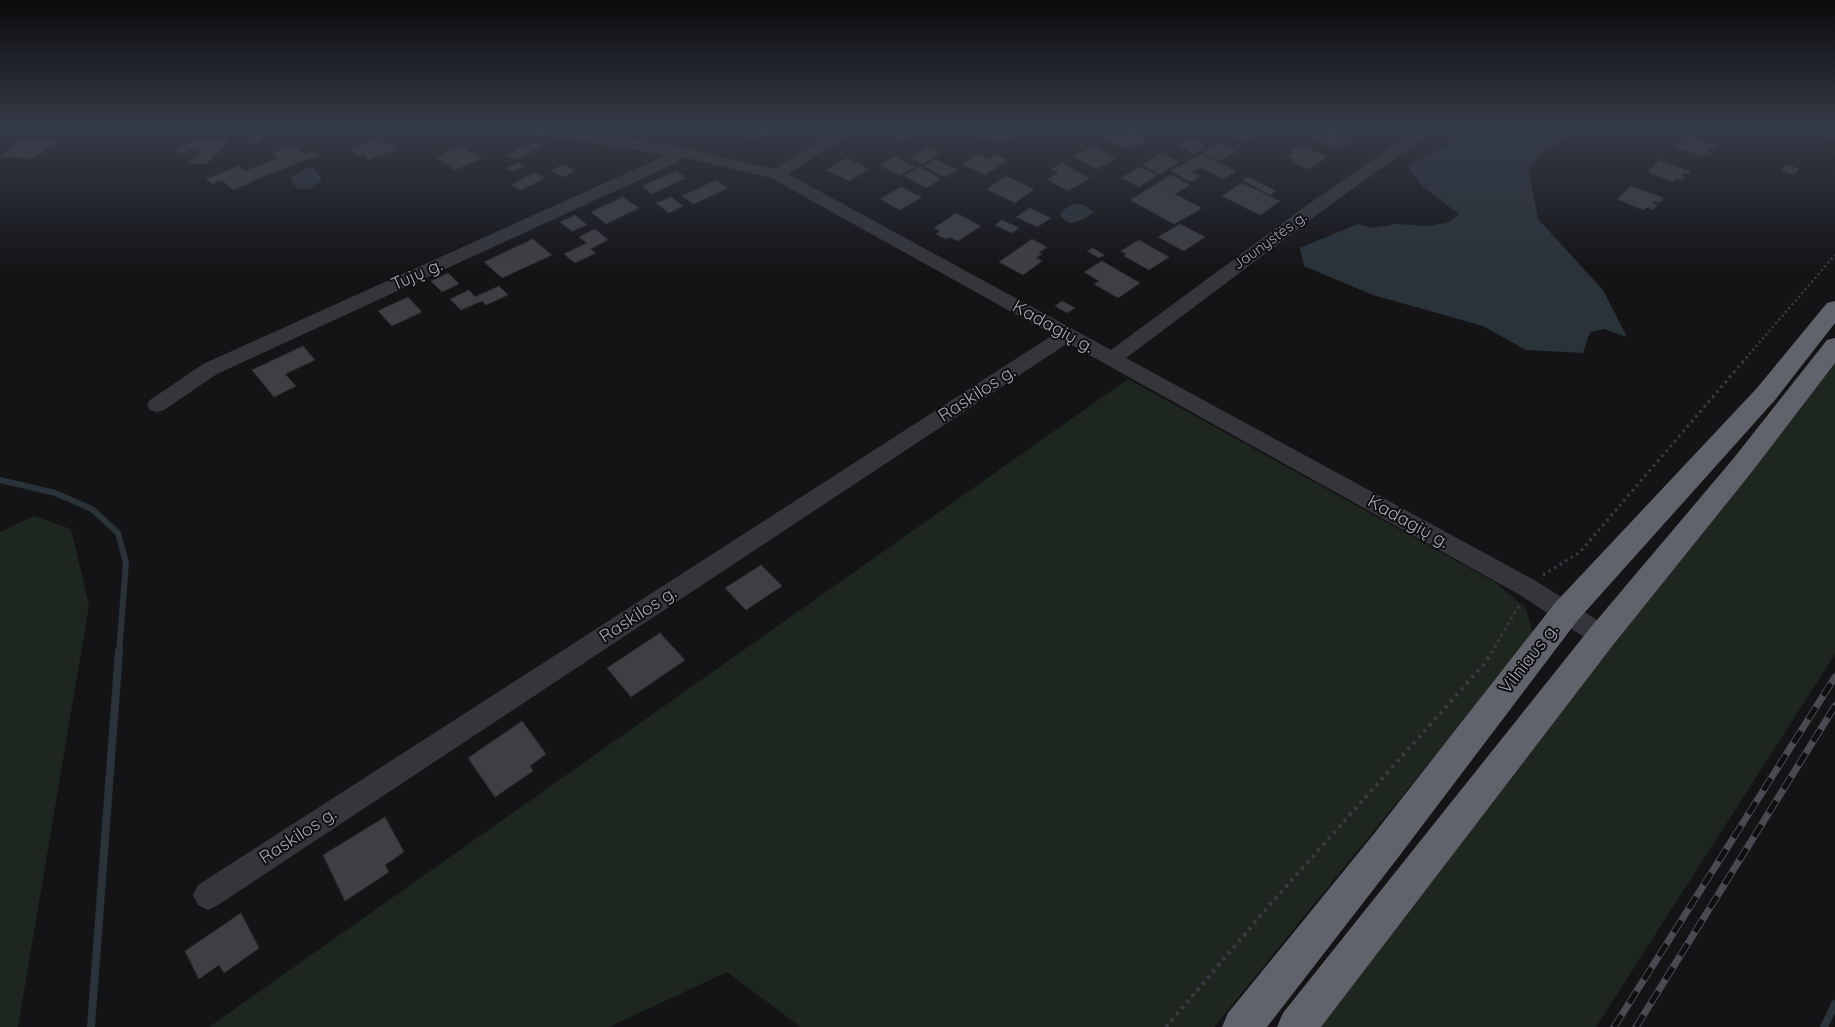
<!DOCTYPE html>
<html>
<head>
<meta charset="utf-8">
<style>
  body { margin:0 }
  canvas { display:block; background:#141416 }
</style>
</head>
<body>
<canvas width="1835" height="1027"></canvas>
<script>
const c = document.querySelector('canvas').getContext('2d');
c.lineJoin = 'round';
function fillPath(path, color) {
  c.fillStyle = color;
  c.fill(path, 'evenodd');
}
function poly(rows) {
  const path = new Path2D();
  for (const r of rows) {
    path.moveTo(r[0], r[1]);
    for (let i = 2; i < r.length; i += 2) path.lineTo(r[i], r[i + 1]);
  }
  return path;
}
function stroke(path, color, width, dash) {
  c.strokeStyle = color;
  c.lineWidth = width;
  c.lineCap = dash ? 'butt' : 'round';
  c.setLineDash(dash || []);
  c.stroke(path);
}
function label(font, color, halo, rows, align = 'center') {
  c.font = font + ' Quicksand,sans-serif';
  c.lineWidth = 4;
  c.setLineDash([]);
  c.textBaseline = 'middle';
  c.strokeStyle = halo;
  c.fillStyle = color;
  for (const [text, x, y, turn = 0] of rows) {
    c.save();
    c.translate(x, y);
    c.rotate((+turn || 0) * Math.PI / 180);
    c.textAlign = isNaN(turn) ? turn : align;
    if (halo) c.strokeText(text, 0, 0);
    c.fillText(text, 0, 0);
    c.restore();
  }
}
const green = poly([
  [1795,127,1835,127,1835,141],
  [1835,360,1835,654,1596,1027,1312,1027],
  [1128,379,1496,583,1526,608,1533,635,1214,1027,801,1027,727,972,609,1027,209,1027],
  [34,516,71,529,89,605,18,1027,0,1027,0,532]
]);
const water = poly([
  [961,127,1028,127,1019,136,1003,142,984,140],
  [1453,127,1576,127,1528,166,1538,219,1603,290,1627,337,1604,329,1590,332,1583,353,1526,350,1483,326,1373,295,1304,266,1300,248,1358,224,1372,228,1397,224,1428,226,1449,222,1459,214,1423,187,1408,167,1414,161,1450,144,1447,137,1450,129],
  [308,168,313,168,321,178,321,181,309,189,299,189,294,185,290,178],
  [1074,203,1084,205,1094,212,1084,219,1072,223,1067,222,1060,216,1061,212]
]);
const streamFar1 = poly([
  [0,480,55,493,92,509,118,533,126,563,119,653]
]);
const stream = poly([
  [91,1027,119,651],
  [1824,1027,1835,1004]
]);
const building = poly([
  [739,127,775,127,755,139,738,132,740,131,736,129,739,127],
  [926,127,930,129,920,135,915,133,904,141,886,133,892,129,890,127,926,127],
  [1244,127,1253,131,1246,136,1251,138,1245,142,1231,136,1244,127],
  [1126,129,1147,140,1129,150,1105,139,1126,129],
  [1330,131,1353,141,1339,150,1311,138,1318,133,1323,135,1330,131],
  [253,132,266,133,256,143,244,143,253,132],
  [1688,135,1718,146,1715,149,1710,147,1707,150,1712,152,1709,155,1704,153,1700,156,1675,147,1688,135],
  [380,136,396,149,368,160,363,155,359,157,349,148,380,136],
  [196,138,210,142,213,138,230,139,206,164,189,163,201,150,193,148,184,153,174,150,196,138],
  [1192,139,1207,147,1194,154,1177,145,1192,139],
  [37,140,59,141,32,159,0,156,19,141,34,142,37,140],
  [534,141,543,145,515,160,507,155,534,141],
  [1220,143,1236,151,1219,161,1202,153,1220,143],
  [292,144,304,154,313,150,319,155,254,180,255,181,233,190,222,180,212,184,206,179,239,166,245,171,278,158,272,153,292,144],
  [463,145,469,149,466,150,470,153,473,152,482,158,455,170,436,157,463,145],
  [1094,146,1116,159,1096,169,1074,156,1094,146],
  [1297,146,1300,148,1304,146,1327,157,1308,169,1291,161,1294,160,1287,156,1294,152,1290,150,1297,146],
  [927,148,939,153,923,164,910,158,927,148],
  [1162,153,1179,162,1159,174,1142,165,1162,153],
  [978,154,988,159,996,154,1008,160,985,175,962,164,978,154],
  [1201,154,1236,171,1224,179,1200,167,1191,172,1200,176,1191,182,1171,171,1201,154],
  [895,156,915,167,900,175,879,165,895,156],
  [846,158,869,169,849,181,826,170,846,158],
  [936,159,957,170,944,177,924,166,936,159],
  [1660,160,1691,172,1688,174,1684,173,1681,175,1685,177,1682,181,1677,179,1673,182,1648,172,1660,160],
  [519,163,524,167,512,172,507,168,519,163],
  [1063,163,1090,179,1067,191,1047,179,1059,173,1051,169,1063,163],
  [1786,164,1799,169,1794,175,1781,170,1786,164],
  [562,165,575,170,564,177,551,171,562,165],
  [919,167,941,179,926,188,904,176,919,167],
  [1140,167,1157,175,1139,187,1121,178,1140,167],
  [676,171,686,178,652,194,642,186,676,171],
  [535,172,545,178,521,190,511,185,535,172],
  [1171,175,1190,185,1175,194,1202,208,1174,224,1130,200,1171,175],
  [1006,176,1034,189,1015,203,987,189,1006,176],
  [1248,177,1276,191,1270,195,1242,180,1248,177],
  [716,180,728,188,694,204,682,196,716,180],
  [1242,183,1280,201,1260,215,1222,196,1242,183],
  [1631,186,1664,198,1659,203,1654,201,1652,203,1657,205,1653,210,1647,207,1644,210,1617,199,1631,186],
  [901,187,922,197,900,210,880,199,901,187],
  [623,197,639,208,606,224,591,212,623,197],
  [671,197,683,206,669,213,656,203,671,197],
  [1030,208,1051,218,1037,227,1016,217,1030,208],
  [956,213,981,226,958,241,950,237,946,239,936,234,940,231,934,228,956,213],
  [575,215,587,225,572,231,560,222,575,215],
  [1002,220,1019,228,1012,233,995,225,1002,220],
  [1180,224,1205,237,1184,251,1158,237,1180,224],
  [595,229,608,240,590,249,596,253,575,263,564,254,587,243,579,237,595,229],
  [533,239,552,255,502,278,484,262,533,239],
  [1032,239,1047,247,1038,253,1042,254,1036,258,1042,261,1023,275,999,262,1032,239],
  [1139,240,1169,257,1149,270,1124,256,1126,254,1121,251,1139,240],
  [1093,248,1104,255,1099,258,1087,251,1093,248],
  [1102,261,1140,283,1118,298,1094,284,1099,281,1084,272,1102,261],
  [448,273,459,284,442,292,431,281,448,273],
  [499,286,508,295,486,305,482,301,461,310,450,299,469,290,475,297,499,286],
  [408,297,422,312,392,326,378,311,408,297],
  [1062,301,1075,308,1067,313,1055,306,1062,301],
  [303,346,315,360,285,374,296,386,274,397,252,370,303,346],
  [761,565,782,586,746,610,725,588,761,565],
  [660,633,685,660,631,697,607,668,660,633],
  [522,721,546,754,530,766,533,771,495,797,468,758,522,721],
  [385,817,404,852,385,865,389,872,345,901,323,855,385,817],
  [241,913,259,948,224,973,219,965,199,979,185,951,241,913]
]);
const pathFar2 = poly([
  [1746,358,1835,255]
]);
const pathFar1 = poly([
  [1543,575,1580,552,1747,357],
  [1491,653,1520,604]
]);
const path = poly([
  [1166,1027,1274,900,1485,663,1492,651]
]);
const minor = poly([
  [459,127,558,127,679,147,774,169,843,127,861,127,788,174,1111,350,1310,203,1420,127,1438,127,1322,211,1126,358,1536,581,1611,629,1614,636,1611,643,1602,646,1593,643,1520,595,1068,343,218,905,208,910,198,905,193,895,198,885,1053,335,771,178,682,157,676,163,217,374,164,410,157,412,150,410,147,405,150,400,203,364,667,155,544,135,466,132,461,130,459,127]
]);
const highway = poly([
  [1835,301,1835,323,1775,400,1577,621,1397,859,1267,1027,1222,1027,1228,1013,1373,835,1555,603,1757,388,1827,303,1835,301],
  [1835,338,1835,363,1751,473,1613,645,1321,1027,1277,1027,1283,1013,1591,627,1733,459,1827,340,1835,338]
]);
const rail = poly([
  [1614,1027,1835,677],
  [1636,1027,1835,706]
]);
const farStreetnames = [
  ["Jaunystės g.",1270,241,-36]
];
const streetNames = [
  ["Tujų g.",417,275,-24],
  ["Kadagių g.",1053,327,29],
  ["Raskilos g.",977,394,-33],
  ["Kadagių g.",1408,522,29],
  ["Raskilos g.",638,615,-33],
  ["Vilniaus g.",1529,659,-52],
  ["Raskilos g.",298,836,-33]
];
fillPath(green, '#1e2620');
fillPath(water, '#2a323a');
stroke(streamFar1, '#2a323a', 6);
stroke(stream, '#2a323a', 8);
fillPath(building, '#3e3f43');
stroke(building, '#2e2e32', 1);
stroke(pathFar2, '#3b3c42', 2.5, [2, 3]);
stroke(pathFar1, '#3b3c42', 3, [2.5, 4]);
stroke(path, '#3b3c42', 4, [3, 5]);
fillPath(minor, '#35363b');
fillPath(highway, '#61636c');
stroke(rail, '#4a4b52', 7);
stroke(rail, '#0f0f11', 5, [14]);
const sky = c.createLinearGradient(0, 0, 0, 271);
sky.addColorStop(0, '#0b0b0c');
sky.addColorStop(0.47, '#343a47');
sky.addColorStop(1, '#343a4700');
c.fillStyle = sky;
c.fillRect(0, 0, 1835, 271);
label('15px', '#a6aab6', '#0f0f11', farStreetnames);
label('18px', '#a6aab6', '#0f0f11', streetNames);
</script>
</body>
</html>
